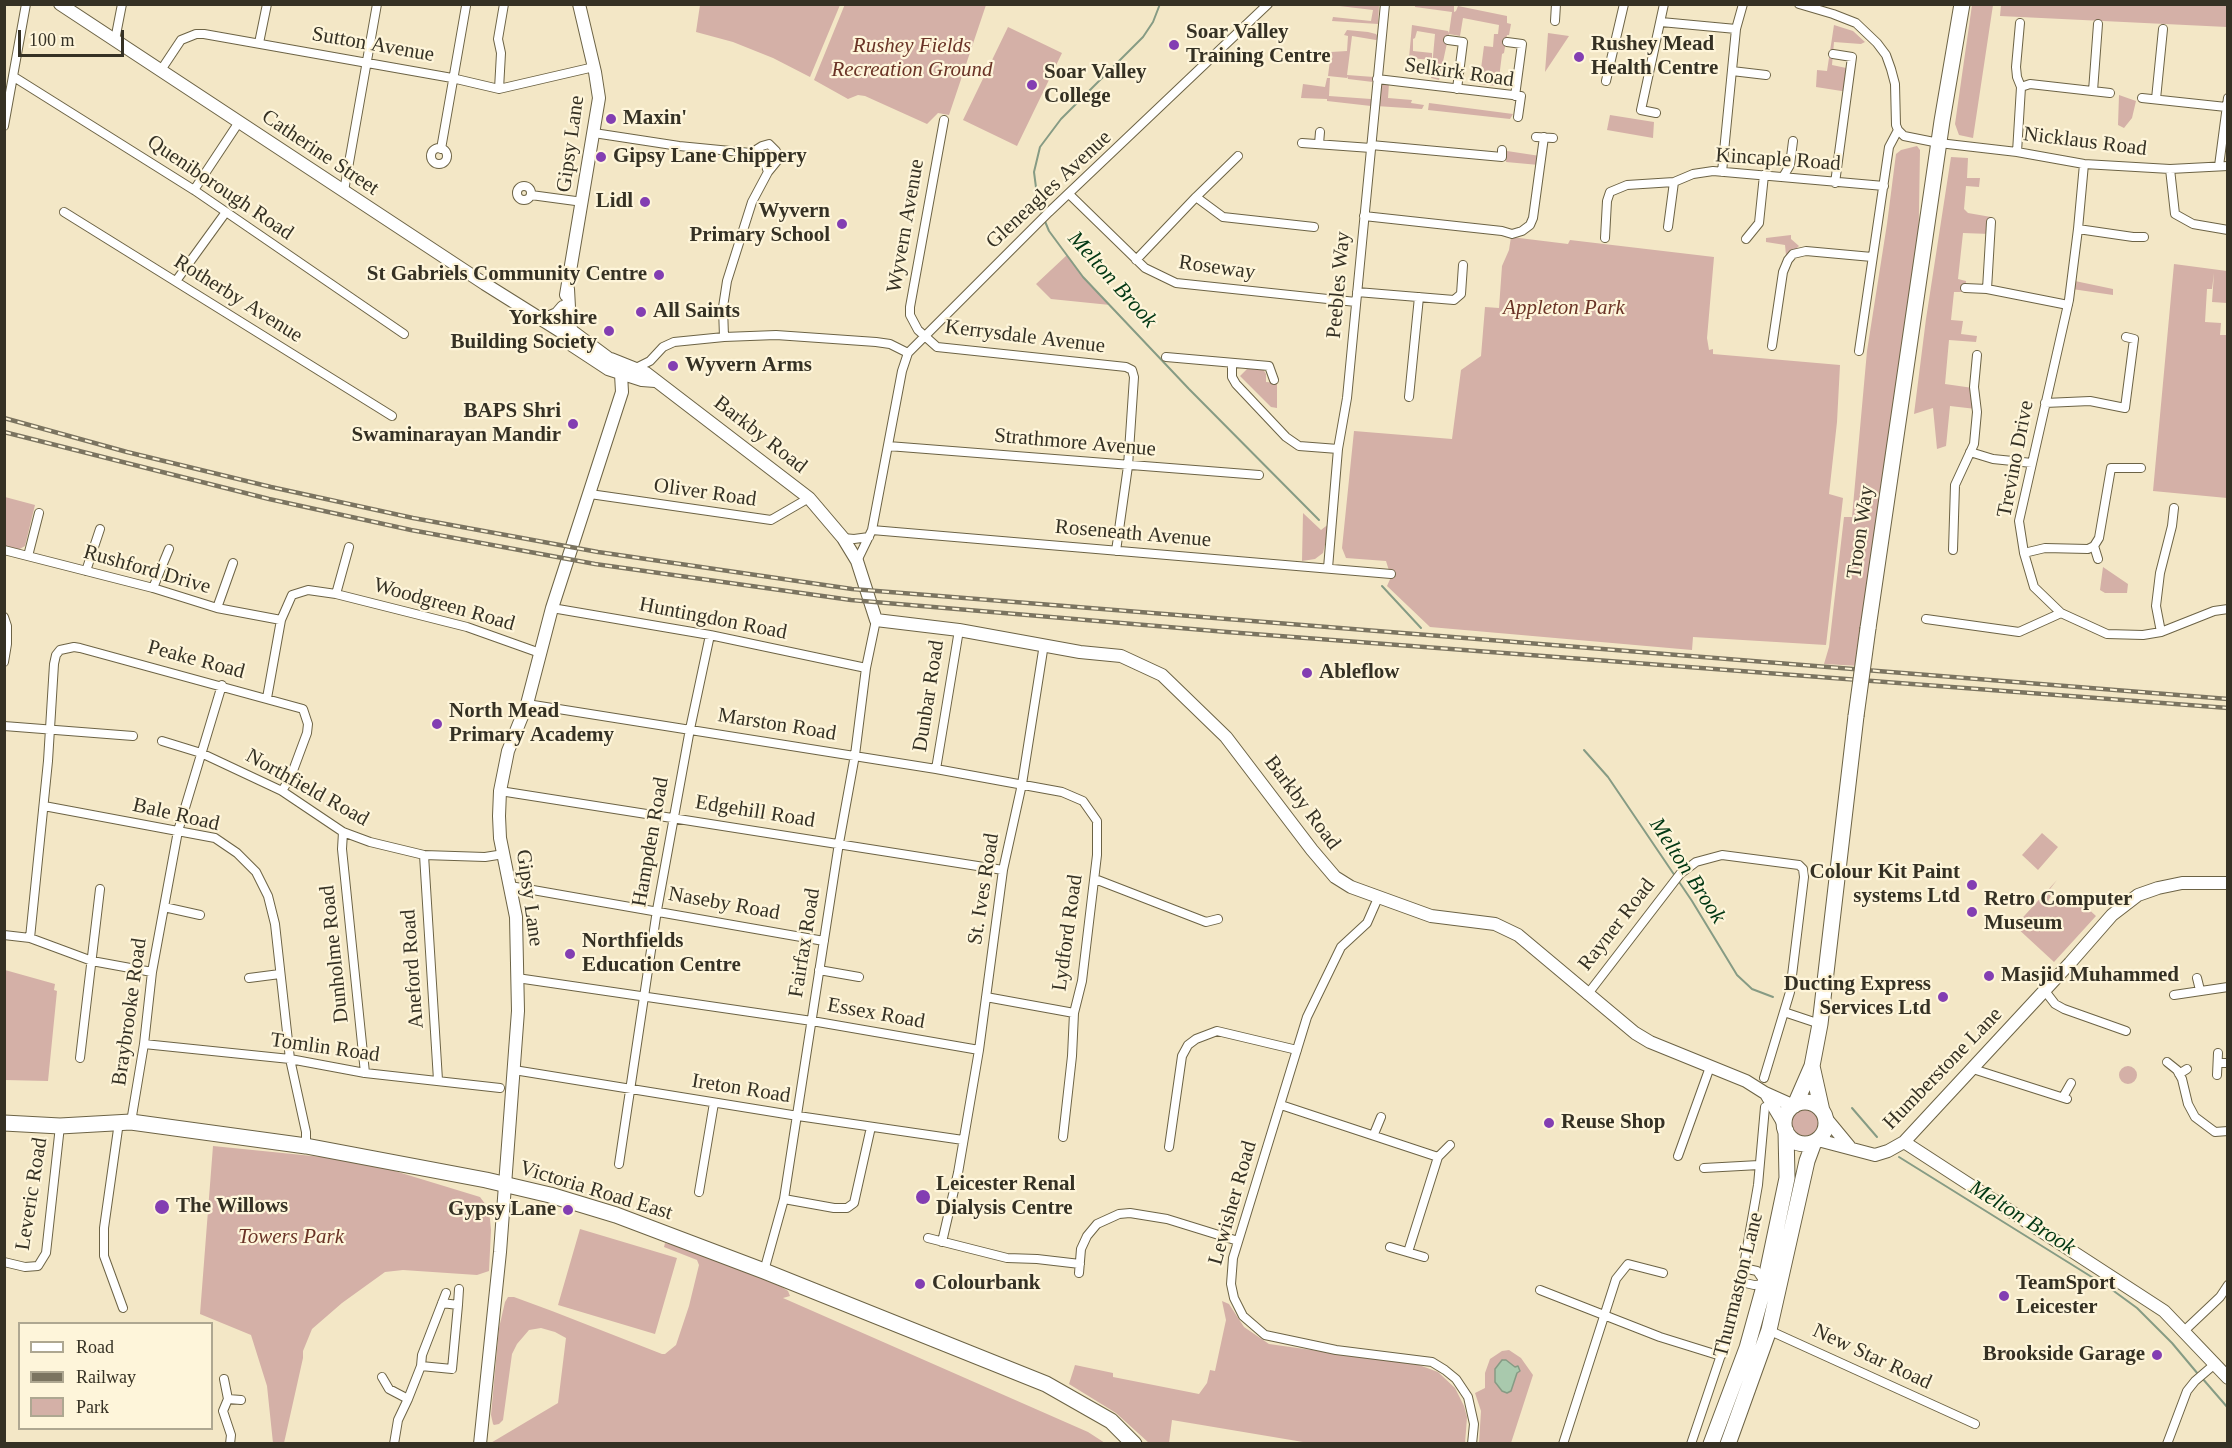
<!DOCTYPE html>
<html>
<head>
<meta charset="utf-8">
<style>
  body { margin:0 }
  #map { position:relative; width:2232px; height:1448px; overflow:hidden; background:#f3e7c6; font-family:Georgia,serif }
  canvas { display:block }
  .frame { position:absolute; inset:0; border:6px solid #353124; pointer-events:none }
  .legend { position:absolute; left:18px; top:1322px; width:195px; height:108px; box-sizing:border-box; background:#fef5da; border:2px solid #aea791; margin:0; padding:8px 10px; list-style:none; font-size:18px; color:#353124 }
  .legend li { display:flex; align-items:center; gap:12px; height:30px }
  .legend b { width:30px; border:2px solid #aea791 }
  .scale { position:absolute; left:18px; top:30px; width:106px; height:27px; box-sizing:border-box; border:3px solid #353124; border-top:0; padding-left:8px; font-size:18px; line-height:21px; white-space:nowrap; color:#353124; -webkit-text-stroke:4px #fef5da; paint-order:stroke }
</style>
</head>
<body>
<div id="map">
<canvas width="2232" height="1448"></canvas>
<div class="frame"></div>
<ul class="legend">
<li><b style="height:8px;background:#fff"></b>Road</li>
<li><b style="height:8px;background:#7b7460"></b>Railway</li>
<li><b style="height:16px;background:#d4b0a7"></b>Park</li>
</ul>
<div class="scale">100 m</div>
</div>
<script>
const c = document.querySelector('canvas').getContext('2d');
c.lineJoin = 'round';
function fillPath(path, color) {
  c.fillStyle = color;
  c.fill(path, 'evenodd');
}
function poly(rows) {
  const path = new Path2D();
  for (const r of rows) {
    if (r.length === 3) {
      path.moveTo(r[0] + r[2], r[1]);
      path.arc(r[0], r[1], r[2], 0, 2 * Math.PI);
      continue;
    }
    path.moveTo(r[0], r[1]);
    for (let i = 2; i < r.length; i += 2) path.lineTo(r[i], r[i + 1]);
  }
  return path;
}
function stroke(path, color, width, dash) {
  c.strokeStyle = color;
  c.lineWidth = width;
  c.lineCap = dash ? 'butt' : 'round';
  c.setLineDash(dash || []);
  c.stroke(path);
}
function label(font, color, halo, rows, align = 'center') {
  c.font = font + ' Georgia,serif';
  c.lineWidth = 4.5;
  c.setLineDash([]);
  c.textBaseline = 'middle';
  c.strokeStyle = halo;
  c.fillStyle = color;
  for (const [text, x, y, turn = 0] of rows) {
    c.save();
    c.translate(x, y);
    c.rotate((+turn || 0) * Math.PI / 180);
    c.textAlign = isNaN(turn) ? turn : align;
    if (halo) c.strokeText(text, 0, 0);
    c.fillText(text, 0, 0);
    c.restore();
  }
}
const green = poly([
  [845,4,986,5,949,115,938,113,927,124,865,96,858,95,848,99,814,80],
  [700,5,700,4,840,5,810,77,773,58,733,42,696,32],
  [1331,5,1379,5,1378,24,1332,21,1333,17,1371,21,1373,10],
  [1415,5,1454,5,1454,12,1456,11,1458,6,1507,16,1507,23,1511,24,1509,35,1507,35,1504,53,1502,54,1498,86,1479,84,1484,46,1493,47,1494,34,1498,34,1499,25,1463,18,1460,36,1449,34,1439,80,1431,78,1435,34,1417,31,1415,38,1413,39,1413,51,1432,53,1432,60,1409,58,1412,25,1448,31,1449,33,1452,12,1415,7],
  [1972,5,1993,5,1973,138,1959,135,1955,124],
  [2001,5,2227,5,2227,27,2000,16],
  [1834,25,1853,31,1865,42,1861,44,1834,42,1832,65,1851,69,1848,92,1816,87,1817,70,1827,71],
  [1008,27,1062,53,1017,146,963,120],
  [1347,30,1368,32,1376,34,1379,38,1376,40,1352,36,1347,75,1374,77,1373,82,1348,79,1347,76,1347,78,1328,76,1331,52,1347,51,1348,36,1344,35],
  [1548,33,1569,36,1545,72],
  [1327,78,1330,78,1329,96,1371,99,1371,106,1327,101,1327,99,1301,98,1303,84,1325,87],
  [1379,83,1389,83,1388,98,1412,100,1411,103,1424,105,1422,109,1376,106],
  [2119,95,2136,101,2132,118,2124,128,2118,125],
  [1429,103,1513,114,1510,119,1428,110],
  [1610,115,1654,122,1653,138,1607,130],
  [1917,146,1920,150,1918,269,1860,666,1824,664,1829,647,1844,517,1852,517,1867,351,1887,224,1896,154,1901,150],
  [1507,151,1540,156,1539,165,1506,162],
  [1951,157,1968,158,1967,178,1980,178,1979,187,1966,186,1964,209,1968,213,1991,217,1990,234,1963,233,1958,279,1966,281,1965,292,1954,292,1951,320,1963,321,1961,334,1977,336,1976,342,1949,340,1945,384,1973,388,1976,409,1950,406,1946,446,1937,449,1933,408,1914,414,1926,319],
  [1791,235,1791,239,1799,246,1788,257,1786,255,1785,245,1766,242,1766,238],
  [1511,237,1568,244,1570,240,1714,257,1707,338,1709,350,1713,349,1713,354,1840,365,1837,422,1829,494,1843,498,1826,645,1693,637,1692,650,1430,627,1387,586,1391,577,1386,561,1346,558,1342,548,1354,431,1452,439,1461,370,1481,356,1485,307,1499,308,1502,266,1509,250],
  [1067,255,1083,277,1110,305,1051,299,1036,284],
  [2174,264,2227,271,2227,303,2212,302,2214,273,2212,289,2207,289,2205,322,2221,323,2220,335,2227,335,2227,498,2153,491],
  [2075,281,2113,289,2113,295,2072,289],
  [1250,366,1263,369,1266,374,1266,382,1277,383,1277,408,1271,407,1240,376],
  [5,497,35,505,25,546,16,551,5,548],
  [1303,513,1321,530,1330,523,1323,553,1315,559,1302,561],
  [2103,567,2128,584,2127,593,2105,593,2100,590],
  [2042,833,2058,847,2038,870,2022,855],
  [2057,880,2047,893,2051,896,2048,901,2054,906,2058,902,2062,905,2072,894,2096,916,2054,962,2015,926],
  [5,970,55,984,54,990,57,991,48,1081,5,1080],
  [2128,1075,9],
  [1805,1123,16],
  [213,1146,362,1161,480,1197,489,1209,491,1230,489,1271,477,1275,403,1270,385,1272,342,1303,312,1329,303,1351,303,1358,284,1443,273,1443,267,1386,251,1335,200,1314],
  [580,1229,677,1258,655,1334,558,1305],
  [665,1243,674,1245,777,1284,788,1291,790,1296,783,1298,1088,1432,1105,1443,489,1444,558,1403,566,1338,555,1332,541,1328,529,1330,517,1344,512,1354,503,1420,499,1424,494,1425,493,1424,491,1415,499,1328,505,1302,508,1297,514,1297,552,1311,662,1354,665,1354,676,1345,689,1306,699,1265,697,1260,664,1247],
  [1222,1301,1229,1304,1244,1327,1269,1344,1419,1365,1438,1372,1455,1388,1464,1406,1467,1417,1465,1444,1309,1443,1172,1420,1169,1443,1149,1443,1116,1413,1069,1384,1075,1365,1113,1373,1113,1377,1199,1394,1207,1383,1210,1370,1215,1371,1226,1320],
  [1509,1350,1521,1358,1533,1375,1511,1443,1479,1443,1481,1411,1475,1393,1485,1388,1485,1373,1490,1359,1502,1351]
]);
const water = poly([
  [1502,1360,1506,1360,1515,1367,1518,1366,1520,1371,1517,1373,1511,1391,1507,1393,1502,1391,1495,1382,1495,1369,1502,1360]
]);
const stream = poly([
  [1042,214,1038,203,1034,172,1040,147,1061,119,1143,37,1153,22,1160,4],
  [1044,219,1049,231,1083,277,1189,389,1319,520],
  [1382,586,1421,628],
  [1584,750,1608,777,1692,901,1737,975,1752,989,1773,997],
  [1852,1108,1877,1137],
  [1899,1157,2111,1289,2137,1308,2172,1343,2198,1374],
  [2202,1378,2228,1408]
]);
const street = poly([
  [1799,4,1833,14,1856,23,1877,43,1886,55,1891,69,1895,84,1896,125,1898,130,1904,136,1939,143,2017,152,2084,164,2170,169,2228,166],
  [1555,21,1556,4],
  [1661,22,1736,29],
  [2020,23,2016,67,2017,77,2021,87],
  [115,40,122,4],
  [1448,40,1463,42,1457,89],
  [1507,42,1522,44,1515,96],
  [259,43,267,4],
  [1833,54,1852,57,1835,183],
  [161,70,181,40,196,34,204,34,452,78,499,89,594,67],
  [1598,70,1608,72],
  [1732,71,1766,75],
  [14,77,194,190,404,334],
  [1377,79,1521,96,1518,117],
  [1606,81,1624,4],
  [499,89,501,53,498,39,504,4],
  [2093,91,2098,24],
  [2142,98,2226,107],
  [2156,99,2163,29],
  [1656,113,1641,110,1664,4],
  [944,120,910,307,910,315,918,330,937,347,1126,367,1132,370,1134,377,1128,466,1116,551],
  [4,126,26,4],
  [594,133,679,146,751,153,765,163,768,172,752,202,727,281,723,307,724,337],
  [1536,137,1553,138],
  [1302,143,1371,148],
  [1319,144,1320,132],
  [1371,145,1502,157,1502,150],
  [439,156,8],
  [441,149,466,6],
  [2017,152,2021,87,2030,84,2110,93],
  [751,153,762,146,769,144,776,151,777,161,768,172],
  [2084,164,2078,229,2069,300,2019,521,2024,553,2034,587,2061,613,2107,634,2143,635,2161,632,2214,611,2228,609],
  [2219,166,2228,98],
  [2170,169,2175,214,2193,224,2228,230],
  [1722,172,1736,29,1743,4],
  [1783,177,1790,165,1793,141],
  [524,193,7],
  [194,190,239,122],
  [344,191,377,4],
  [1069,194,1145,268,1176,283,1356,302],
  [531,195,583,202],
  [1196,197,1223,217,1314,227],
  [64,212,392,416],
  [1364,216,1502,231,1512,234,1522,231,1530,225,1533,218,1544,137],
  [1668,227,1674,182],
  [2078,229,2133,237,2144,237],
  [1605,238,1607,201,1610,192,1627,185,1674,182,1693,174,1713,171,1884,186],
  [1746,239,1759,223,1764,175],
  [1136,260,1196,197,1238,156],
  [176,281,226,212],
  [1965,288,1987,289,2068,305],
  [1987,289,1991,222],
  [1357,292,1454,300,1461,294,1463,265],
  [1772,346,1783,272,1788,260,1793,254,1806,251,1872,257],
  [1859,351,1889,147,1898,130],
  [1166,357,1269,366,1274,380],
  [1232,363,1232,377,1236,384,1286,437,1299,446,1338,449],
  [632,370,650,361,663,347,674,342,724,337,776,335,876,342,890,344,908,353],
  [1409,397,1419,297],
  [2045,403,2090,401,2125,408,2134,339,2126,337],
  [888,446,1259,475],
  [1970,452,1993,459,2032,463],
  [590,494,771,520,809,498],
  [872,530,1391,574],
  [843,538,854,539,869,537],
  [2094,546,2098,559],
  [4,550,153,588,217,608,281,620],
  [1953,550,1955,485,1974,444,1977,412,1974,387,1977,355],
  [2024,553,2045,548,2088,549,2094,546,2099,538,2111,468,2141,468],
  [28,556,39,513],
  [857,561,872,530,902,371,908,353,1049,212,1268,4],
  [1328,568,1338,449,1347,398,1385,4],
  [86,571,100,529],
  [153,588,169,549],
  [336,594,349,547],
  [217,608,233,563],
  [552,608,710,635,866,668],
  [4,617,7,626,7,644,4,662],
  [1926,619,2019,632,2061,613],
  [2161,632,2156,606,2160,573,2172,526,2174,508],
  [267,698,281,620,292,595,308,590,336,594,467,627,540,653],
  [527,704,936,769,1062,792,1083,801,1097,821,1097,855,1082,981,1074,1013,1072,1056,1063,1137],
  [4,726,133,736],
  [162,741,201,753,282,791,343,832,370,842,424,855,485,857,504,854],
  [936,769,959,630],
  [500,791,1003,870],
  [44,806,215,838,237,853,256,872,268,896,275,924,290,1059,306,1132,306,1146],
  [343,832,342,849,365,1073],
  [424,855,438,1080],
  [1095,879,1206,922,1218,919],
  [510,886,824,941],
  [1378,898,1367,923,1341,947,1307,1017,1233,1258,1231,1284,1234,1298,1243,1316,1265,1335,1336,1350,1432,1362,1445,1370,1456,1379,1468,1397,1474,1424,1472,1444],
  [164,907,200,915],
  [4,935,30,938,92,961,152,972],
  [30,938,48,761,54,664,56,655,60,650,74,647,80,648,303,709,308,724,307,733,291,776,282,791],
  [819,970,859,977],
  [249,978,280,974],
  [517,978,812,1021,979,1050],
  [2197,978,2200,990],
  [2045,991,2055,1004,2064,1009,2126,1031],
  [1587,995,1680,874,1696,862,1722,855,1799,865,1803,869,1804,877,1790,992,1764,1078],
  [2174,995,2228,987],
  [986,997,1074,1013],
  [1784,1012,1820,1024],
  [144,1044,290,1059,365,1073,500,1088],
  [80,1058,100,889],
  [2167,1062,2177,1070,2182,1079,2188,1104,2195,1117,2215,1132,2228,1131],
  [2218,1063,2228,1063],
  [1973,1069,2067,1099],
  [514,1070,798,1116,963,1140],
  [2179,1074,2187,1069],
  [2217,1075,2218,1053],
  [2063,1097,2071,1083],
  [1281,1105,1438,1157,1408,1252],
  [119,1122,104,1228,104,1256,123,1308],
  [131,1122,144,1044,152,972,178,831,222,685],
  [1374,1134,1381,1117],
  [1169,1147,1182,1056,1188,1045,1196,1039,1217,1031,1297,1050],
  [1678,1156,1710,1067],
  [1438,1157,1450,1145],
  [619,1164,657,910,690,729,710,635],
  [1704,1168,1759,1165],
  [699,1192,714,1103],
  [784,1199,834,1208,847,1208,854,1203,871,1127],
  [928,1238,1007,1258,1037,1259,1080,1264],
  [942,1242,958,1173,979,1050,1003,870,1022,784,1044,644],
  [1390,1247,1424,1257],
  [4,1262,25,1267,38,1266,46,1253,60,1126],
  [1743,1268,1757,1271,1765,1283],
  [764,1271,784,1199,839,843,855,755,866,668,876,620],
  [1079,1273,1081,1249,1087,1236,1097,1224,1119,1214,1130,1213,1167,1219,1238,1241],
  [1741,1282,1754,1285,1768,1284],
  [1540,1290,1660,1337,1721,1356],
  [458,1305,459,1289],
  [1766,1329,1975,1424],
  [2184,1331,2220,1297,2228,1285],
  [421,1366,452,1369,458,1305,442,1303],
  [382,1377,389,1389,408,1399],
  [224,1379,228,1399,223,1411,231,1435,230,1444],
  [228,1399,241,1400],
  [394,1444,398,1420,408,1399,421,1366,422,1355,446,1293],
  [1563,1444,1616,1279,1628,1264,1663,1273],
  [1691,1444,1726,1340,1741,1282,1758,1185,1765,1107],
  [2167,1444,2187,1391,2195,1381,2216,1363]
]);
const secondary = poly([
  [60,4,485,284,560,331,576,336],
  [566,295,599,98,595,72,579,4],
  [538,317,550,317,557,314,563,307],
  [560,330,573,346,608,369,642,380,655,381],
  [611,359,646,373,809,498,843,538,857,561,876,620,959,630,1080,652,1121,656,1162,675,1226,737,1312,850,1335,877,1351,887,1431,916,1495,924,1518,935,1635,1033,1650,1042,1746,1081,1765,1093,1794,1106],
  [1766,1094,1785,1126],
  [1825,1117,1849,1146],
  [1818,1140,1875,1155,1888,1151,1904,1142,2070,963,2112,915,2138,895,2158,888,2182,883,2228,883],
  [1904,1142,2164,1311,2228,1378],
  [480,1444,500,1252,518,1011,516,917,500,838,499,816,500,791,508,751,527,704,552,608,622,392,621,374,615,363,572,331,570,326,568,289]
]);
const highway = poly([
  [1868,628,1942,121,1962,4],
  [1812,1066,1822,1111],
  [1805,1123,21],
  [1795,1105,1812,1066,1820,1024,1856,716],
  [4,1123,60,1126,131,1122,306,1146,486,1180,550,1195,616,1215,764,1271,1046,1384,1111,1421,1134,1444],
  [1711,1444,1747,1348,1765,1283,1787,1178,1786,1131],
  [1728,1444,1769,1330,1807,1161,1814,1142]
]);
const rail = poly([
  [4,418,127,452,271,487,413,518,598,552,852,589,2228,699],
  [4,432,269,499,411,530,595,564,851,600,1227,632,2228,708]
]);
const highwayBridge = poly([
  [1856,716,1868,628]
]);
const markers = [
  [1174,45,6,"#833eb2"],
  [1579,57,6,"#833eb2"],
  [1032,85,6,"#833eb2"],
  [611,119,6,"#833eb2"],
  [601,157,6,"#833eb2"],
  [645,202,6,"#833eb2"],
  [842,224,6,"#833eb2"],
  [659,275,6,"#833eb2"],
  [641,312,6,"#833eb2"],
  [609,331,6,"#833eb2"],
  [673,366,6,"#833eb2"],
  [573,424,6,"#833eb2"],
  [1307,673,6,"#833eb2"],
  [437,724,6,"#833eb2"],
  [1972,885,6,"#833eb2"],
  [1972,912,6,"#833eb2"],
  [570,954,6,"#833eb2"],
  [1989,976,6,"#833eb2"],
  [1943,997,6,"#833eb2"],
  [1549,1123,6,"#833eb2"],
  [923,1197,8,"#833eb2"],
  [162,1207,8,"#833eb2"],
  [568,1210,6,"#833eb2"],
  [920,1284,6,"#833eb2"],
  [2004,1296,6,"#833eb2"],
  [2157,1355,6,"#833eb2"]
];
const poiNames = [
  ["Soar Valley",1186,33],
  ["Training Centre",1186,57],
  ["Rushey Mead",1591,45],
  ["Health Centre",1591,69],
  ["Soar Valley",1044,73],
  ["College",1044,97],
  ["Maxin'",623,119],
  ["Gipsy Lane Chippery",613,157],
  ["Lidl",633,202,"right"],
  ["Wyvern",830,212,"right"],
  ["Primary School",830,236,"right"],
  ["St Gabriels Community Centre",647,275,"right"],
  ["All Saints",653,312],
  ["Yorkshire",597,319,"right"],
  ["Building Society",597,343,"right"],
  ["Wyvern Arms",685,366],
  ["BAPS Shri",561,412,"right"],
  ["Swaminarayan Mandir",561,436,"right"],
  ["Ableflow",1319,673],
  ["North Mead",449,712],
  ["Primary Academy",449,736],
  ["Colour Kit Paint",1960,873,"right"],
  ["systems Ltd",1960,897,"right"],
  ["Retro Computer",1984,900],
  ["Museum",1984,924],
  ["Northfields",582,942],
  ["Education Centre",582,966],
  ["Masjid Muhammed",2001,976],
  ["Ducting Express",1931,985,"right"],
  ["Services Ltd",1931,1009,"right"],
  ["Reuse Shop",1561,1123],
  ["Leicester Renal",936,1185],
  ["Dialysis Centre",936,1209],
  ["The Willows",176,1207],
  ["Gypsy Lane",556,1210,"right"],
  ["Colourbank",932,1284],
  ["TeamSport",2016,1284],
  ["Leicester",2016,1308],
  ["Brookside Garage",2145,1355,"right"]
];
const streetNames = [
  ["Sutton Avenue",373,45,10],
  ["Selkirk Road",1459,73,8],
  ["Nicklaus Road",2085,142,7],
  ["Gipsy Lane",571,144,-82],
  ["Catherine Street",320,153,34],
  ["Kincaple Road",1778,160,4],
  ["Queniborough Road",220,188,34],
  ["Gleneagles Avenue",1049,190,-43],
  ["Wyvern Avenue",906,226,-80],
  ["Roseway",1217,268,8],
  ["Peebles Way",1339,285,-85],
  ["Rotherby Avenue",238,299,32],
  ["Kerrysdale Avenue",1025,337,7],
  ["Barkby Road",760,435,38],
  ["Strathmore Avenue",1075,443,5],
  ["Trevino Drive",2016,459,-79],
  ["Oliver Road",705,493,8],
  ["Troon Way",1861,532,-82],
  ["Roseneath Avenue",1133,534,5],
  ["Rushford Drive",147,570,16],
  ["Woodgreen Road",444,605,16],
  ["Huntingdon Road",713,619,11],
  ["Peake Road",196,660,15],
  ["Dunbar Road",929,696,-81],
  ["Marston Road",777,725,9],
  ["Northfield Road",307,788,29],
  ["Barkby Road",1302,803,53],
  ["Edgehill Road",755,812,9],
  ["Bale Road",176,815,13],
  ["Hampden Road",651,842,-80],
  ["St. Ives Road",984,889,-81],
  ["Gipsy Lane",529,898,82],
  ["Naseby Road",724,904,10],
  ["Rayner Road",1617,925,-52],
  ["Lydford Road",1068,933,-82],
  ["Fairfax Road",805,943,-81],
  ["Dunholme Road",335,954,-96],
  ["Aneford Road",413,969,-94],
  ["Braybrooke Road",130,1012,-82],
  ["Essex Road",876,1014,10],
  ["Tomlin Road",325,1048,8],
  ["Humberstone Lane",1943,1069,-46],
  ["Ireton Road",741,1089,9],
  ["Victoria Road East",596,1191,17],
  ["Leveric Road",32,1194,-81],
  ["Lewisher Road",1233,1203,-74],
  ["Thurmaston Lane",1739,1285,-76],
  ["New Star Road",1872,1357,25]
];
const parkNames = [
  ["Rushey Fields",912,46],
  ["Recreation Ground",912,70],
  ["Appleton Park",1564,308],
  ["Towers Park",291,1237]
];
const waterNames = [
  ["Melton Brook",1112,280,48],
  ["Melton Brook",1687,871,57],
  ["Melton Brook",2022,1218,32]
];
fillPath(green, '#d4b0a7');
fillPath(water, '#a9c9ad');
stroke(water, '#869b84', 1.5);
stroke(stream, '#869b84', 2);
stroke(street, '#6c6345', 10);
stroke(secondary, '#6c6345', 14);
stroke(highway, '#6c6345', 17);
stroke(street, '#fff', 8);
stroke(secondary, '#fff', 12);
stroke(highway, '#fff', 15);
stroke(rail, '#7b7460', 4.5);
stroke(rail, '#fef5da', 2, [7]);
stroke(highwayBridge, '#6c6345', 17, []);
stroke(highwayBridge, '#fff', 15);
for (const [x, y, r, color] of markers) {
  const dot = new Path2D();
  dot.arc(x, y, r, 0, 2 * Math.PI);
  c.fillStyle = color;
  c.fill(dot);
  stroke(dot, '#fef5da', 2);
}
label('bold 21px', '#353124', '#fef5da', poiNames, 'left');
label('21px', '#353124', '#fef5da', streetNames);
label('italic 21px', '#6a3326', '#fef5da', parkNames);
label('italic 22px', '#013713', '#fef5da', waterNames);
</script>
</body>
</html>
